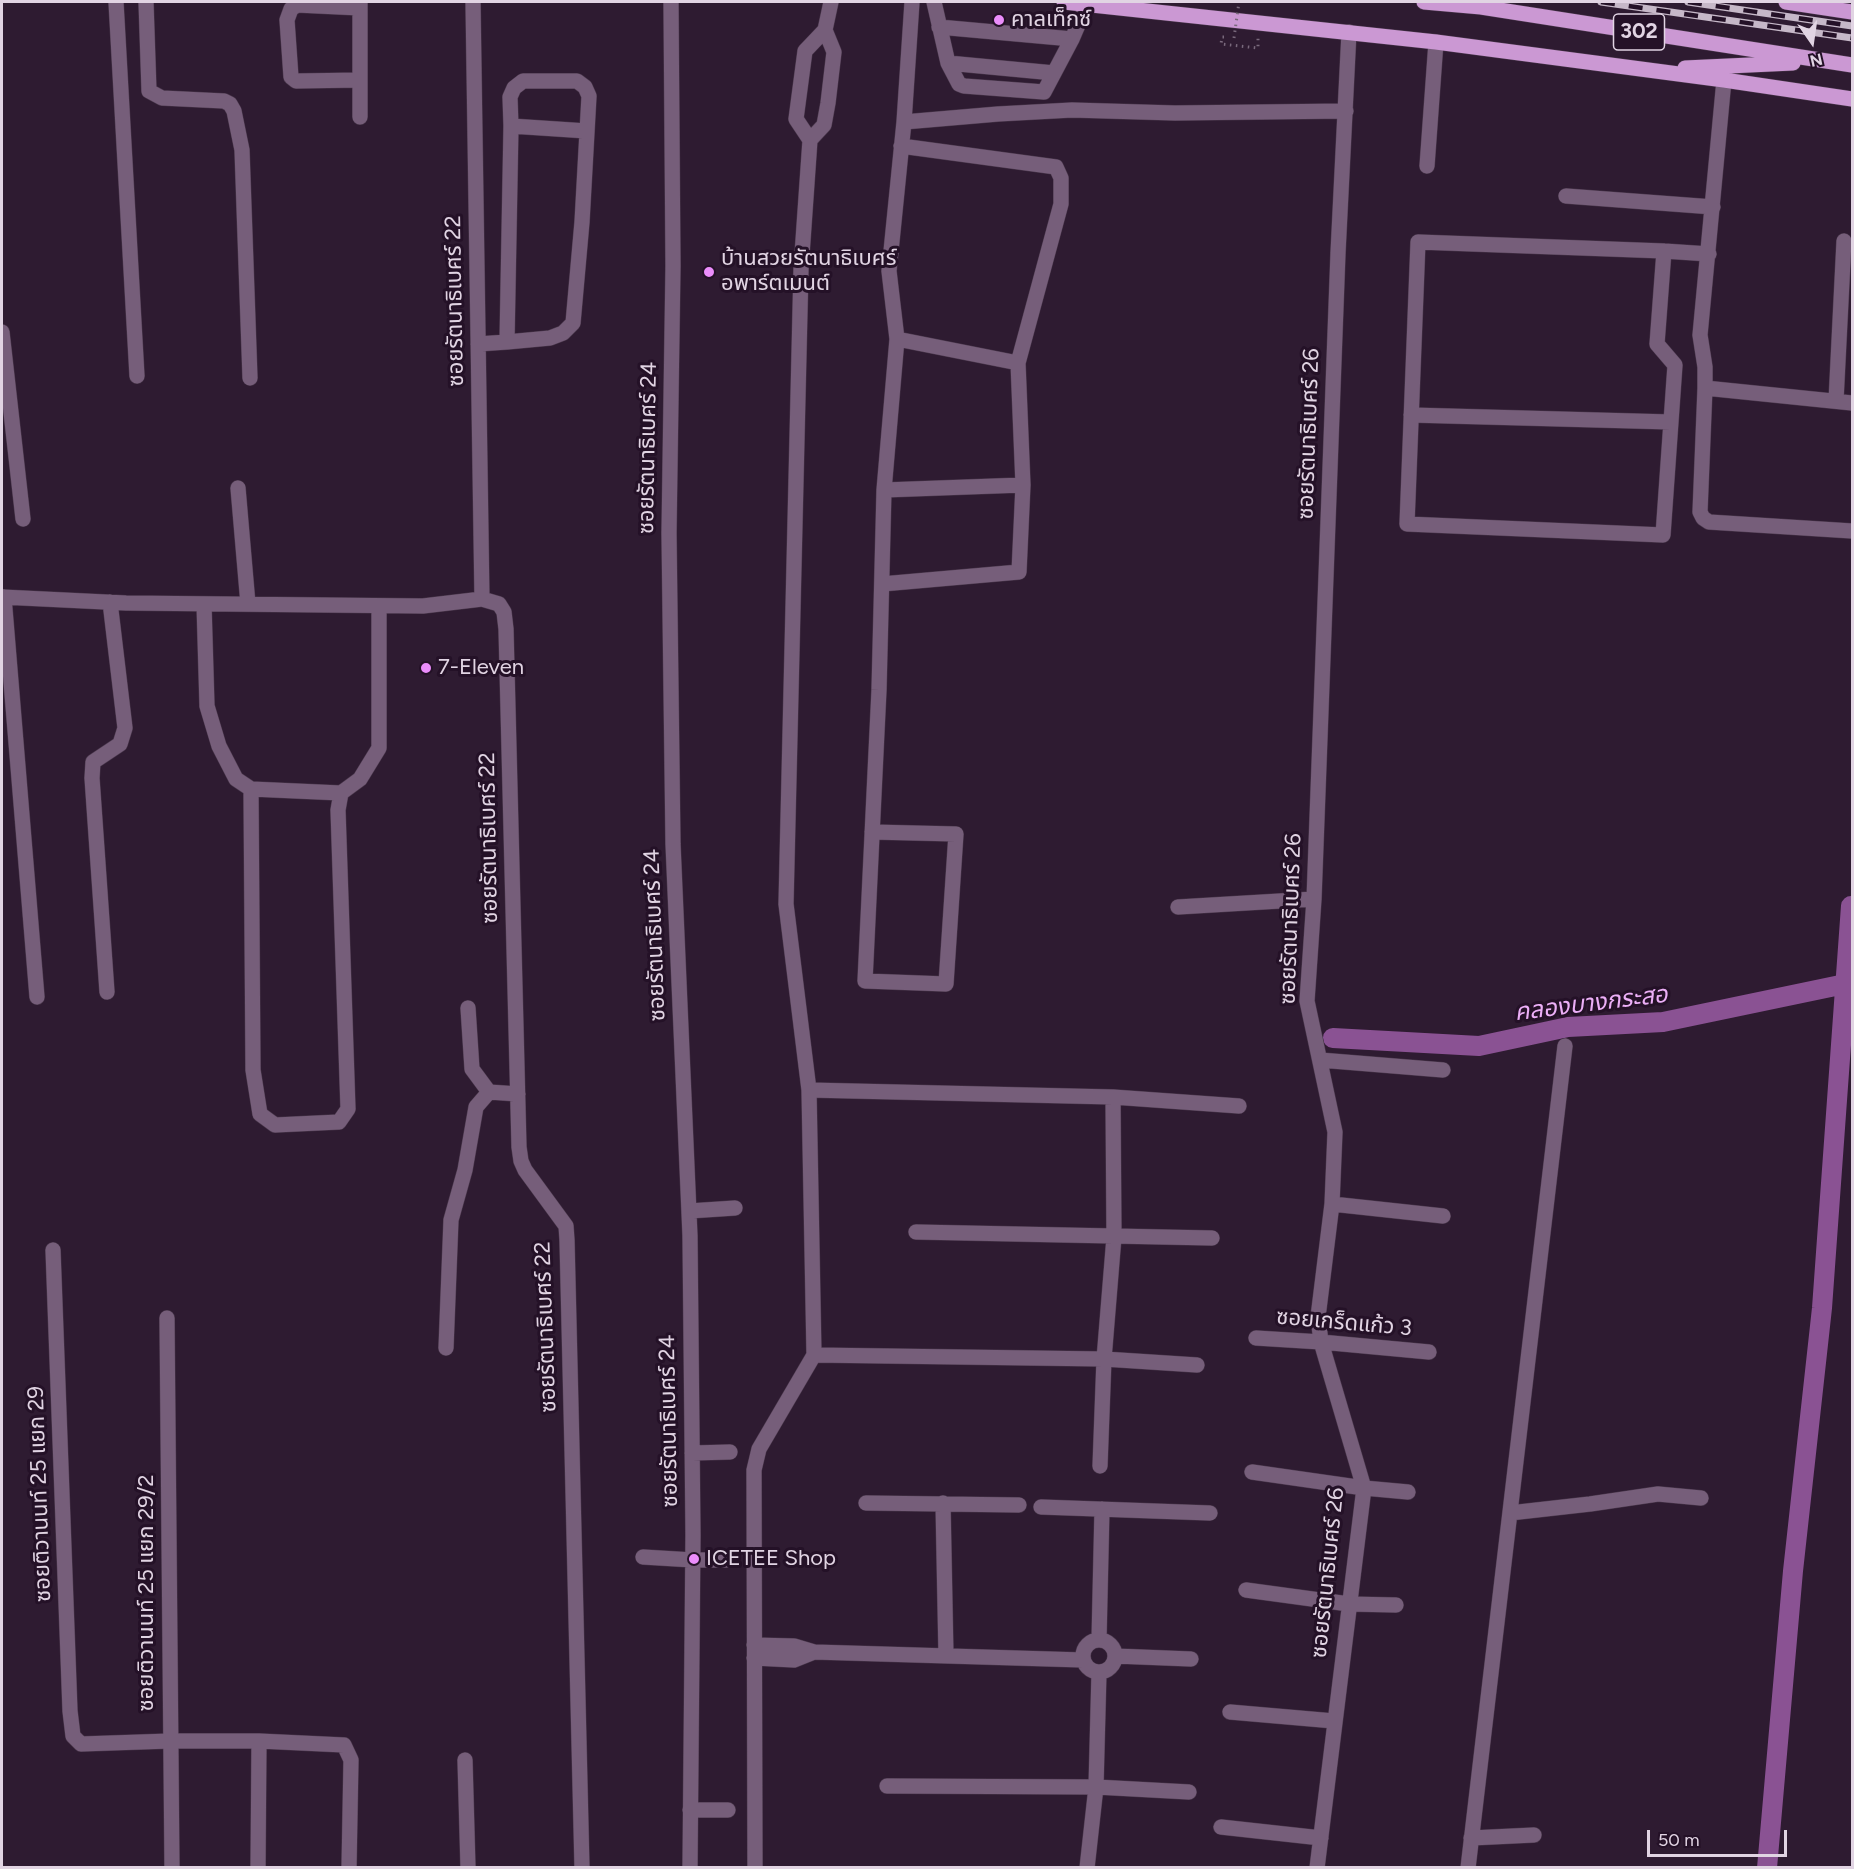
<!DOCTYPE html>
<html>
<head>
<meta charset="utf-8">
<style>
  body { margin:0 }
  #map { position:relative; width:1854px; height:1869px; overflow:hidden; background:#2e1b31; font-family:Figtree,sans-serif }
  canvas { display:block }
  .frame { position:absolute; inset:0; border:3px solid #e1d4e3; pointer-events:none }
  .north { position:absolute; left:1782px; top:12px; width:60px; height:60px; -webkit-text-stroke:4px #241127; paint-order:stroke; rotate:167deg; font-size:16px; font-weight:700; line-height:24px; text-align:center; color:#e1d4e3 }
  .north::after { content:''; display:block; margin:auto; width:21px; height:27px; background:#e1d4e3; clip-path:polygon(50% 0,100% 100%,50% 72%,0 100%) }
  .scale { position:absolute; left:1647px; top:1830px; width:140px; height:27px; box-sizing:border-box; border:3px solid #e1d4e3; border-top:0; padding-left:8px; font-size:18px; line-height:21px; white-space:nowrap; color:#e1d4e3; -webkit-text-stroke:4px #241127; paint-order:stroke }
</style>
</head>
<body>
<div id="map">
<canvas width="1854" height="1869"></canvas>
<div class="frame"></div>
<div class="north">N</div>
<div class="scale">50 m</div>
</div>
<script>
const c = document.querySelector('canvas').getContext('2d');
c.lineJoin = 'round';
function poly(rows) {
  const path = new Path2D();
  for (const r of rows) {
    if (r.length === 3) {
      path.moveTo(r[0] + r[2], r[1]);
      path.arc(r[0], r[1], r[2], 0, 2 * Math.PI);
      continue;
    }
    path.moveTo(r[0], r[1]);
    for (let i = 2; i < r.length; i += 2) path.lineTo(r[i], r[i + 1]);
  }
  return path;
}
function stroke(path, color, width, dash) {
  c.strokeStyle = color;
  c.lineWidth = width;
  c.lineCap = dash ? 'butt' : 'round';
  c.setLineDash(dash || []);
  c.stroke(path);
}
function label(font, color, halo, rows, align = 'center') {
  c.font = font + ' Figtree,"Noto Sans Thai",sans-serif';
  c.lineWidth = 6;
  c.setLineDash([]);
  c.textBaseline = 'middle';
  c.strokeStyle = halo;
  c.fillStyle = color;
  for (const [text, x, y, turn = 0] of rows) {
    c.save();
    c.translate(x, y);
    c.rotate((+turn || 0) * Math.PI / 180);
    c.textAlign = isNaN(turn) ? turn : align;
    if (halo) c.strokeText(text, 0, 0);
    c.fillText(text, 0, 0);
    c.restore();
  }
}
const canal = poly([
  [1333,1038,1479,1046,1568,1027,1663,1022,1845,984,1852,985],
  [1767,1868,1793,1571,1822,1308,1851,906]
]);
const path = poly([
  [1224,37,1222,37,1221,44,1258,48,1258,38]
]);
const minor = poly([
  [116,2,137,376],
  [146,2,149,91,162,98,224,101,230,104,234,111,242,150,250,378],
  [360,2,360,117],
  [473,2,482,599],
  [671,2,673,266,669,533,673,844,690,1236,693,1535,690,1868],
  [934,2,948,63,959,84,964,86,1044,92,1072,39,1087,4],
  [360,8,297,5,291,9,287,20,291,77,296,81,360,80],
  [939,27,1072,39],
  [948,63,1054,73],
  [1724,80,1700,335,1705,367,1705,388,1700,512,1703,518,1709,522,1852,531],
  [904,122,998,114,1072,110,1175,113,1346,111],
  [511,126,587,131],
  [810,140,824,125,828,103,834,52,825,30,831,2],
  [1427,166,1436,42],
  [1566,196,1713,207],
  [1664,251,1657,344,1675,365,1663,535,1407,524,1418,242,1664,251,1709,254],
  [2,332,23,519],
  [897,339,1018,363],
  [478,344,507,342,550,338,563,333,573,323,582,222,589,96,585,87,577,81,523,81,514,88,510,97,511,126,507,342],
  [1705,388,1852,403],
  [1836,401,1844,241],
  [1411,415,1671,422],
  [238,488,248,604],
  [884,490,1023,485],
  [882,584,1019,572,1023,485,1018,363,1061,204,1061,178,1056,167,901,146],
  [2,597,126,603,423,606,482,599,499,604,504,612,506,629,519,1147,521,1161,525,1170,566,1226,567,1240,582,1868],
  [4,597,37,997],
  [204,604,207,706,219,746,236,779,251,789,253,1070,260,1114,275,1125,339,1122,348,1109,338,810,341,793,360,779,379,748,379,606],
  [251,789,341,793],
  [872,832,956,834,946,984,865,981,879,690,884,490,897,339,889,271,904,122,912,2],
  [1178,907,1314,899],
  [107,992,92,778,93,762,120,744,125,728,110,602],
  [468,1008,472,1069,489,1092],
  [1320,1060,1443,1070],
  [809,1090,1113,1097,1239,1106],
  [1332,1204,1443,1216],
  [689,1211,735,1208],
  [916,1232,1212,1238],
  [53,1250,70,1711,73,1736,81,1744,170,1741,259,1741,344,1745,351,1760,349,1868],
  [167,1318,172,1868],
  [1256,1338,1321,1342,1429,1352],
  [446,1348,451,1220,465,1170,476,1107,489,1092,518,1094],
  [814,1355,1104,1359,1197,1365],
  [692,1453,730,1452],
  [1100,1466,1104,1359,1114,1237,1113,1097],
  [1252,1472,1364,1488,1408,1492],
  [866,1503,1019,1505],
  [943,1503,946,1656],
  [1041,1507,1210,1513],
  [1510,1513,1590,1504,1658,1494,1701,1498],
  [643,1557,693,1560,727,1560],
  [1246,1590,1349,1604,1396,1605],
  [1099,1640,1102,1509],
  [1099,1656,16],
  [754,1645,794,1646,814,1652,1083,1660],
  [1115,1656,1191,1659],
  [754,1658,794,1660,814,1652],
  [1230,1712,1334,1721],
  [465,1760,468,1868],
  [887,1786,1096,1787,1189,1792],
  [690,1810,728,1810],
  [1221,1827,1321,1838],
  [1471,1838,1534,1835],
  [258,1868,259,1741],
  [755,1868,754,1470,759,1449,814,1355,809,1090,786,904,801,269,810,140,796,119,805,51,825,30],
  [1087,1868,1096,1787,1099,1672],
  [1317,1868,1364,1488,1321,1342,1318,1317,1332,1204,1335,1132,1307,1001,1314,899,1338,253,1349,32],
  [1468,1868,1565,1046]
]);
const major = poly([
  [1064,2,1436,42,1724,80,1852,99],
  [1424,2,1481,7,1852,65],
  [1786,2,1852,12],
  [1685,68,1793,63]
]);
const rail = poly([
  [1601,2,1852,38],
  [1688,2,1852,26]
]);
const pathBridge = poly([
  [1234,38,1239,2]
]);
const markers = [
  [999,20,6,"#eb8dfb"],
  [709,272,6,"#eb8dfb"],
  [426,668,6,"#eb8dfb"],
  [694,1559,6,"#eb8dfb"]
];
const shields = [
  [1639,32,51]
];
const shieldNames = [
  ["302",1639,32]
];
const poiNames = [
  ["คาลเท็กซ์",1011,20],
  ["บ้านสวยรัตนาธิเบศร์",721,259],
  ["อพาร์ตเมนต์",721,284],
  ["7-Eleven",438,668],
  ["ICETEE Shop",706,1559]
];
const streetNames = [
  ["ซอยรัตนาธิเบศร์ 22",455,301,-91],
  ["ซอยรัตนาธิเบศร์ 26",1309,434,-88],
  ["ซอยรัตนาธิเบศร์ 24",648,448,-89],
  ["ซอยรัตนาธิเบศร์ 22",489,838,-91],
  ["ซอยรัตนาธิเบศร์ 26",1291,919,-88],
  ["ซอยรัตนาธิเบศร์ 24",655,935,-92],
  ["ซอยเกร็ดแก้ว 3",1344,1323,5],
  ["ซอยรัตนาธิเบศร์ 22",546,1327,-92],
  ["ซอยรัตนาธิเบศร์ 24",669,1421,-91],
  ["ซอยติวานนท์ 25 แยก 29",40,1494,-92],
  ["ซอยรัตนาธิเบศร์ 26",1328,1573,-84],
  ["ซอยติวานนท์ 25 แยก 29/2",147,1593,-90]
];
const waterNames = [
  ["คลองบางกระสอ",1591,1004,-7]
];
stroke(canal, '#8a5293', 20);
stroke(minor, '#4b394d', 16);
stroke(major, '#4b394d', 16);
stroke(path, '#79697c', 3, [1.5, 4.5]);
stroke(minor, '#765e7a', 15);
stroke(major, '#cb98d3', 15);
stroke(rail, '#c6b8c8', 7);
stroke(rail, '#241127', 4.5, [14]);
stroke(pathBridge, '#79697c', 3, [1.5, 4.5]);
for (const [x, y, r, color] of markers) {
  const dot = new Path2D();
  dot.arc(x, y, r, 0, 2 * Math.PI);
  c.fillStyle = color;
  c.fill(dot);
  stroke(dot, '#241127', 2);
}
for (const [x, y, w] of shields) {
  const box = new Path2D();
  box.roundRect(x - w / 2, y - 18, w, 36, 4.5);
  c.fillStyle = '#241127';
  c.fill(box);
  stroke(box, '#e1d4e3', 1.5);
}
label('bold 21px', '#e1d4e3', null, shieldNames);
label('22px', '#e1d4e3', '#241127', poiNames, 'left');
label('22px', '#e1d4e3', '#241127', streetNames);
label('italic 24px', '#ecaff7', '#241127', waterNames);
</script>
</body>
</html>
